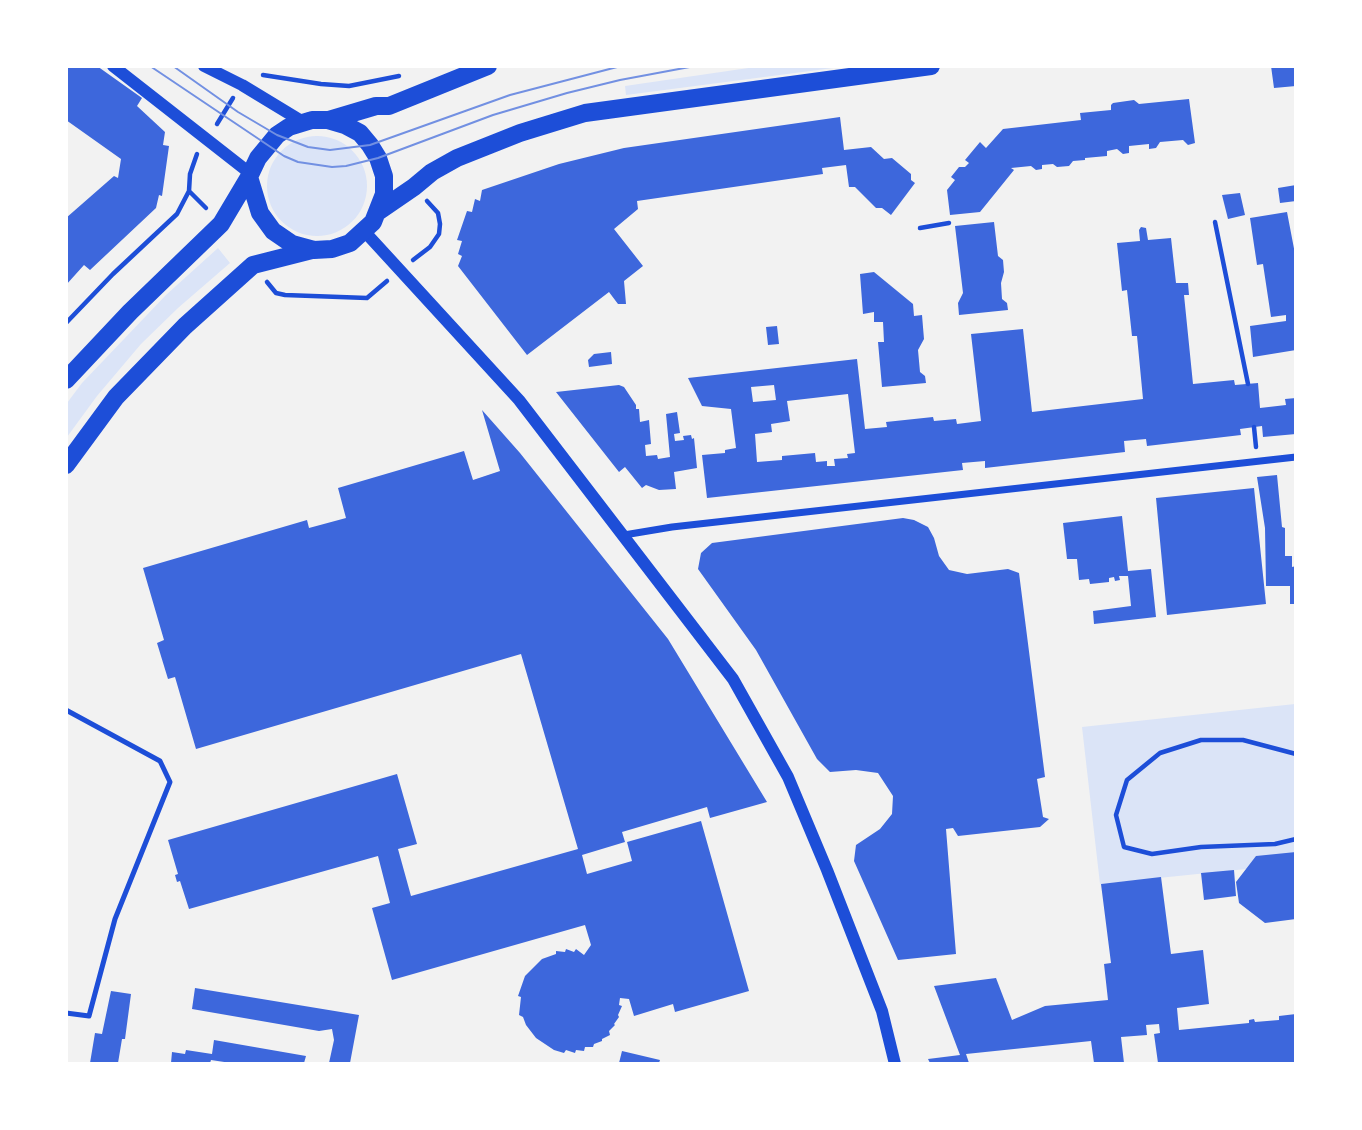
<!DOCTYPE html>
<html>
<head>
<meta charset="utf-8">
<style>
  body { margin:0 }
  #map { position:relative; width:1362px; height:1130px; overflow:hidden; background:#f2f2f2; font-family:"PT Sans",sans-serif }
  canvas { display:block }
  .frame { position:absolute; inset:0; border:68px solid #fff; pointer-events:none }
</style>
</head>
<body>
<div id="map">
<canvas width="1362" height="1130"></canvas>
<div class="frame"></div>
</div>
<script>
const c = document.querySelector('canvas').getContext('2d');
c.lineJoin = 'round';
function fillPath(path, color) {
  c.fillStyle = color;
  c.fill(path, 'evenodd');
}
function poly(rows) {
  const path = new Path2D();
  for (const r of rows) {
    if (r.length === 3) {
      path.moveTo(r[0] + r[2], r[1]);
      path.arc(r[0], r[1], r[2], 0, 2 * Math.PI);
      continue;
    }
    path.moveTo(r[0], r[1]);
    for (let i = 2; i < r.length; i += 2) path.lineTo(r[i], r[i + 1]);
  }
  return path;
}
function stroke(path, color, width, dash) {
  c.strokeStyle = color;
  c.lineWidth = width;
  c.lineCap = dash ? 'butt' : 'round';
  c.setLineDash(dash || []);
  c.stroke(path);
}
const green = poly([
  [762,66,841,67,626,95,625,86],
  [317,186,50],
  [218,248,230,263,178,308,141,344,97,396,67,437,67,403,82,383,166,295],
  [1295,704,1295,864,1100,884,1082,727]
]);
const building = poly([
  [66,66,97,66,142,98,137,106,165,132,163,145,169,146,162,196,159,195,156,208,90,270,84,265,66,285,66,218,114,176,118,178,121,159,66,120],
  [1271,66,1296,66,1296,86,1274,88],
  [1189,99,1195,143,1188,145,1183,140,1160,142,1156,148,1149,149,1149,144,1129,146,1129,153,1123,154,1117,149,1107,151,1107,156,1085,158,1085,160,1073,161,1069,166,1057,167,1053,164,1042,165,1042,169,1036,170,1031,166,1011,168,1014,170,980,212,950,215,947,190,955,180,951,177,959,167,965,167,969,163,965,160,980,142,986,148,1003,129,1081,120,1080,113,1111,110,1111,105,1113,103,1134,100,1139,104],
  [840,117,844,150,871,147,884,159,892,158,911,174,911,180,915,183,891,215,882,208,876,208,855,187,849,187,846,165,822,168,823,174,637,201,638,209,614,229,643,266,624,281,626,304,618,304,609,292,527,355,458,266,462,256,458,254,462,241,457,240,467,211,472,212,475,199,480,201,482,190,559,164,624,148],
  [1296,185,1296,201,1280,203,1278,188],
  [1240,193,1245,215,1228,219,1222,195],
  [1287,212,1296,259,1296,350,1253,357,1250,326,1286,321,1286,315,1271,317,1263,264,1257,265,1250,218],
  [994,222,998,256,1003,260,1004,272,1001,283,1002,299,1007,303,1008,310,959,315,958,303,963,293,955,226],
  [1141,227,1146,228,1148,240,1171,238,1176,283,1188,283,1189,295,1184,295,1193,384,1234,380,1235,385,1258,383,1260,408,1286,405,1285,399,1296,398,1296,434,1263,437,1262,426,1240,429,1241,435,1147,446,1146,439,1124,441,1125,452,985,468,985,461,962,463,963,470,707,498,702,455,725,453,725,450,736,448,731,409,702,406,688,378,857,359,865,429,887,427,886,422,933,417,934,421,956,419,957,424,981,421,971,334,1023,329,1032,412,1143,399,1137,336,1132,336,1127,290,1122,291,1117,243,1140,241,1139,230],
  [774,385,776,400,753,402,751,387],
  [848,394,855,453,847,454,848,458,834,459,835,466,827,466,827,461,816,462,815,453,782,456,782,460,757,462,755,434,772,432,771,424,790,421,787,401],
  [874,272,913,304,914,316,922,315,924,339,918,350,920,372,925,376,926,383,882,387,878,342,884,342,883,322,874,322,874,312,863,314,860,274],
  [777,326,779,344,768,345,766,327],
  [611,352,612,364,589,367,588,360,594,354],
  [619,385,624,387,636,405,636,409,639,409,640,422,649,420,651,444,645,445,646,456,657,455,658,459,670,457,666,414,677,412,680,433,674,434,675,441,684,440,683,436,691,435,692,439,694,438,697,468,674,472,676,489,659,490,646,485,642,488,625,467,619,472,556,392],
  [482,410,520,453,668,639,767,802,710,818,707,807,622,832,625,842,582,855,587,874,632,861,627,842,701,821,749,991,675,1012,673,1004,634,1016,629,999,620,998,619,1005,622,1006,618,1015,619,1017,614,1024,615,1025,609,1031,610,1035,602,1039,602,1041,594,1044,593,1047,585,1047,584,1051,576,1050,575,1053,566,1050,564,1053,554,1050,536,1038,526,1025,523,1017,519,1015,521,997,518,996,525,976,542,959,556,954,556,951,565,952,566,949,574,952,576,949,584,955,591,945,585,925,392,980,372,908,390,903,378,856,189,909,180,881,177,882,175,875,178,874,168,840,397,774,417,844,398,849,411,896,578,849,521,654,196,749,175,677,168,679,157,643,164,640,143,568,307,520,309,528,346,518,338,488,464,451,473,480,500,471],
  [1277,475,1282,527,1285,528,1285,556,1292,556,1292,567,1296,566,1296,604,1290,604,1290,586,1266,586,1265,528,1257,477],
  [1254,488,1266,604,1167,615,1156,498],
  [1122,516,1128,571,1151,569,1156,617,1094,624,1093,611,1131,606,1128,576,1119,576,1120,580,1115,581,1114,577,1109,578,1109,582,1090,584,1089,579,1079,580,1077,559,1067,559,1063,523],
  [903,518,914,520,928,527,934,538,939,556,949,570,967,574,1008,569,1019,573,1045,777,1037,779,1043,817,1049,819,1040,827,958,836,953,828,946,829,956,954,898,960,854,861,856,845,880,829,892,814,893,796,878,773,856,770,830,772,817,759,756,650,698,569,701,553,712,543],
  [1296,852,1296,919,1265,923,1239,903,1236,882,1256,856],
  [1234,870,1236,896,1204,900,1201,873],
  [1161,877,1171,954,1203,950,1209,1004,1177,1008,1179,1030,1249,1023,1249,1020,1254,1019,1255,1022,1279,1020,1279,1016,1296,1014,1296,1063,1158,1063,1154,1034,1160,1033,1159,1024,1146,1025,1147,1035,1121,1037,1124,1063,1094,1063,1091,1041,966,1054,969,1063,930,1063,928,1059,960,1055,934,986,996,978,1012,1020,1045,1006,1108,1000,1104,964,1111,963,1101,884],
  [195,988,359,1015,350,1063,329,1063,334,1040,332,1029,319,1031,192,1009],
  [111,991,131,994,125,1039,122,1039,118,1063,90,1063,95,1033,102,1034],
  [214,1040,306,1056,304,1063,231,1063,211,1060,210,1063,171,1063,172,1052,185,1054,186,1050,212,1054],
  [622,1051,660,1060,659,1063,619,1063]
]);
const path = poly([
  [263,75,321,84,349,86,399,76],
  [217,124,233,98],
  [189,191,206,208],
  [1215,222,1248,384],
  [920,228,949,223],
  [413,260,430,247,439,234,440,224,438,213,427,201],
  [267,282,276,293,285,295,367,298,387,281],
  [66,323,113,274,177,214,189,191,190,174,197,154],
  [1254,427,1256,447],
  [1296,754,1243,740,1201,740,1160,753,1127,780,1116,815,1124,847,1152,854,1201,847,1275,844,1296,839]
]);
const service = poly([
  [66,710,160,761,170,782,115,919,89,1016,66,1013]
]);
const minor = poly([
  [624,535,672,527,1296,457]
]);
const tertiary = poly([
  [113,66,251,174],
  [204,66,242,85,303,122],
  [365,232,519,400,733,679,788,777,827,870,882,1011,895,1064]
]);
const primary = poly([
  [312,120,328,120,345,125,360,133,370,145,378,158,384,176,384,194,373,222,350,243,332,249,314,250,292,244,273,231,260,213,249,177,258,158,277,135,289,127,312,120],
  [329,120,376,106,389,106,488,66],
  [379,211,414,187,432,172,457,158,520,133,585,113,931,66],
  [66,380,130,312,221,224,249,177],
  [66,465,116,397,185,326,253,265,312,250]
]);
const tram = poly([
  [150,66,284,156,298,162,332,167,346,166,378,158,493,115,567,93,620,80,695,66],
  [173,66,238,112,277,135,308,147,330,150,370,145,510,95,621,66]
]);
fillPath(green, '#dbe4f7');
fillPath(building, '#3d67dc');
stroke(path, '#1d4ed8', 4.5);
stroke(service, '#1d4ed8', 5);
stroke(minor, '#1d4ed8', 7);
stroke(tertiary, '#1d4ed8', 12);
stroke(primary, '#1d4ed8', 18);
stroke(tram, '#7290e2', 2);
</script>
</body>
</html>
